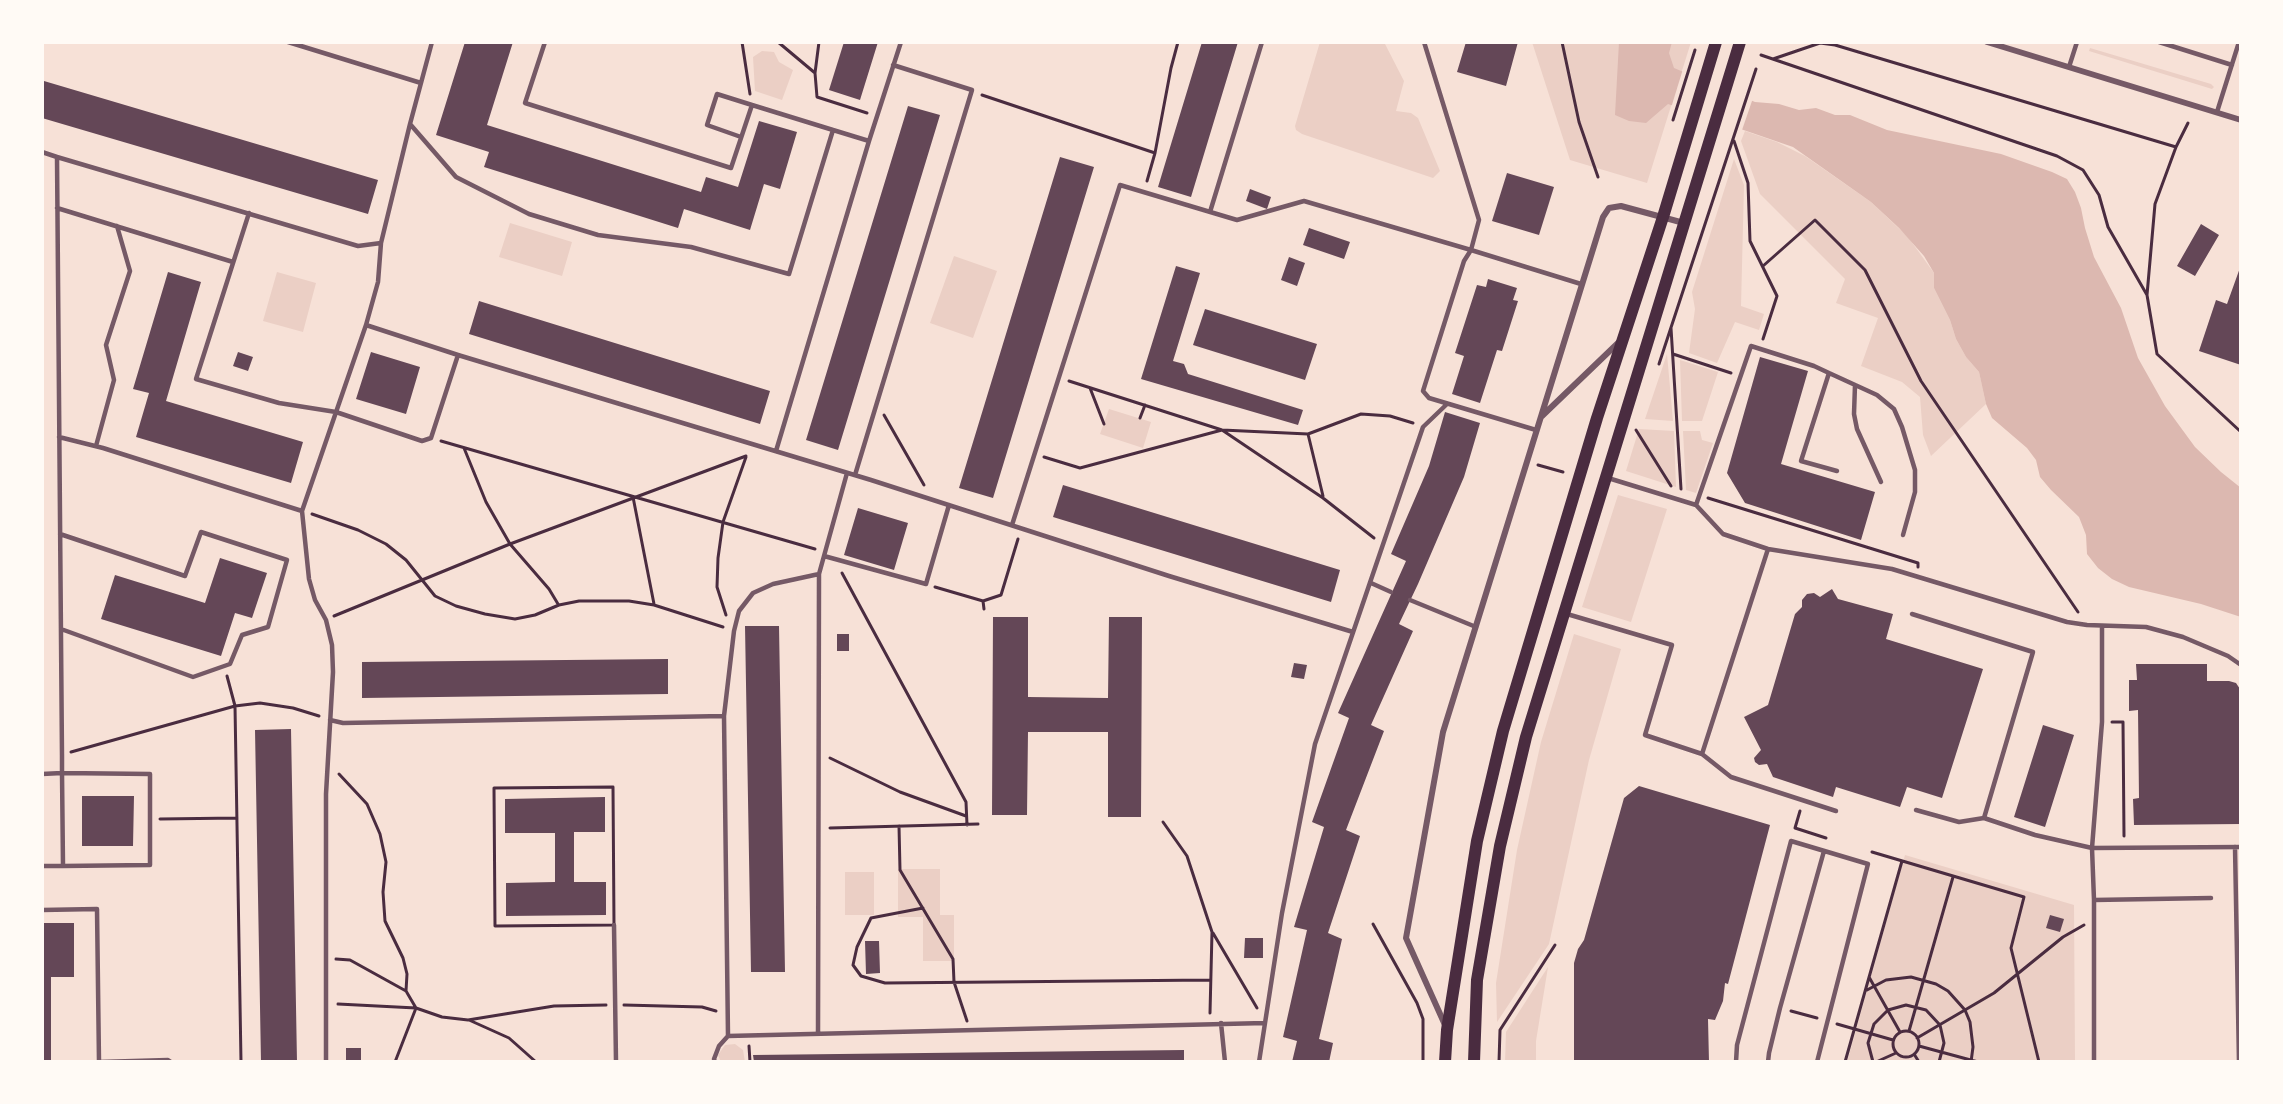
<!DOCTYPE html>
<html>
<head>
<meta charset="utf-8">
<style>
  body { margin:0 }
  #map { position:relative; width:2283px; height:1104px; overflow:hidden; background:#f7e1d7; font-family:Lora,serif }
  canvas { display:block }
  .frame { position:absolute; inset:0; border:44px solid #fffaf5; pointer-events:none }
</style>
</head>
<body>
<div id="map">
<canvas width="2283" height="1104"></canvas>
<div class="frame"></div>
</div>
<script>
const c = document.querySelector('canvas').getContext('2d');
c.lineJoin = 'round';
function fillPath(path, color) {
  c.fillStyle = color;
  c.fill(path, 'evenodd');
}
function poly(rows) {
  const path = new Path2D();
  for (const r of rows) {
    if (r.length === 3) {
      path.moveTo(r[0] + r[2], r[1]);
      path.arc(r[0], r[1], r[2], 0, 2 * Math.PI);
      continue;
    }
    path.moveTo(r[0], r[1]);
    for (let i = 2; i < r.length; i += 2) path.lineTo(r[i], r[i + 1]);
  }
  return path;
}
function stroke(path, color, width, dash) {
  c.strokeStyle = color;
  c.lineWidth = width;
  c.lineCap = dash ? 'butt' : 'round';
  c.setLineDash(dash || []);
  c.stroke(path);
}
const green = poly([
  [1320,42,1384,42,1404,81,1396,111,1411,113,1418,118,1440,171,1433,178,1302,134,1296,130,1295,126],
  [1532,42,1691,42,1647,183,1570,160],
  [2090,48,2211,84,2214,87,2212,89,2089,51],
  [762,51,774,52,779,62,793,70,782,100,755,91,753,57],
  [1745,131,1777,142,1805,156,1871,202,1908,237,1934,273,1934,288,1950,320,1956,339,1966,357,1979,372,1986,404,1931,456,1923,435,1920,397,1902,382,1861,366,1878,318,1836,303,1845,279,1760,194,1741,141],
  [1734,159,1744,185,1741,306,1764,314,1759,330,1735,322,1717,363,1689,353,1695,309,1692,292],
  [510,223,572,242,562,276,499,257],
  [954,256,997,271,973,338,930,323],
  [277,272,316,283,303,332,263,321],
  [1667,354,1673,421,1645,419],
  [1680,360,1718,372,1702,421,1682,421],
  [1109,409,1151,422,1143,448,1100,434],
  [1639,429,1674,431,1676,487,1626,471],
  [1683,431,1700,431,1702,440,1713,443,1696,493,1686,490],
  [1618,495,1667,509,1631,622,1582,607],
  [1574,634,1621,649,1589,760,1549,944,1497,1022,1496,983,1517,850,1541,742],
  [1905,855,2074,905,2075,1062,1847,1062],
  [898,869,940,869,940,915,954,915,954,961,923,961,923,917,898,917],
  [845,872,874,872,874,915,845,915],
  [1548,967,1536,1041,1536,1062,1505,1062,1506,1032],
  [735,1044,743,1050,745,1062,721,1062,718,1055,725,1045]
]);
const water = poly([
  [1619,42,1672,42,1669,53,1674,68,1755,102,1779,104,1799,110,1816,108,1835,115,1850,115,1887,130,2001,154,2052,172,2067,179,2075,192,2081,208,2085,228,2094,257,2121,308,2138,358,2165,406,2195,447,2221,472,2241,488,2241,617,2201,604,2129,587,2112,579,2098,568,2087,554,2086,535,2079,517,2051,490,2040,477,2036,460,2027,448,1992,418,1986,404,1979,372,1966,357,1956,339,1950,320,1934,288,1934,273,1924,256,1899,228,1871,202,1793,147,1668,104,1646,123,1629,121,1615,115]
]);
const pier = poly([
  [1683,69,1753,98,1741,133,1671,108]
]);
const building = poly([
  [465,42,513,42,487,125,701,192,706,177,738,187,759,121,797,132,780,189,764,184,750,230,684,209,678,228,484,167,489,152,436,135],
  [844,42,878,42,860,100,829,90],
  [1202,42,1238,42,1191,197,1158,187],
  [1466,42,1518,42,1506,86,1457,72],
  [44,81,378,180,368,214,42,118],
  [908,106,940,115,838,450,806,440],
  [1060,157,1094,167,993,498,959,488],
  [1507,173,1554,187,1539,235,1492,221],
  [1250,189,1271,197,1267,209,1246,201],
  [2201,224,2219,235,2195,276,2177,266],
  [1309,228,1350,242,1344,259,1303,245],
  [1289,257,1305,263,1297,286,1281,280],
  [2241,265,2241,365,2199,351,2216,300,2227,304],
  [1176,266,1200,273,1173,361,1184,364,1188,374,1303,410,1298,425,1141,379],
  [168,272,201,282,166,401,303,442,291,483,136,437,149,393,133,389],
  [1488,279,1517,288,1513,300,1518,301,1502,351,1497,350,1480,403,1452,394,1464,356,1455,353,1477,285,1486,287],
  [479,301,770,391,760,424,469,334],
  [1205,309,1317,344,1305,380,1193,345],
  [238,352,253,357,248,371,233,366],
  [371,352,420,367,406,414,356,399],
  [1760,357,1808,371,1781,464,1875,492,1861,540,1745,503,1727,473],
  [1445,412,1480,423,1464,477,1418,584,1399,624,1413,631,1371,725,1384,731,1346,830,1360,836,1328,933,1342,939,1319,1039,1333,1043,1329,1062,1292,1062,1297,1041,1283,1037,1307,930,1294,927,1324,827,1312,822,1349,718,1338,713,1406,561,1391,554,1429,466],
  [1063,485,1340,570,1331,602,1053,517],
  [858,508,908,523,894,570,844,555],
  [220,558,267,573,252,618,235,613,221,656,101,619,115,575,205,603],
  [1832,589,1838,599,1893,614,1886,639,1983,669,1942,798,1907,787,1900,807,1836,787,1833,797,1773,777,1767,764,1759,765,1755,762,1754,758,1761,750,1744,717,1768,705,1795,614,1802,607,1802,600,1807,594,1814,593,1820,597],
  [993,617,1028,617,1028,697,1108,698,1109,617,1142,617,1141,817,1108,817,1108,732,1028,732,1027,815,992,815],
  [745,626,779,626,785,972,751,972],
  [837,634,849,634,849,651,837,651],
  [668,659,668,694,362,698,362,662],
  [1294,663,1307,665,1304,679,1291,677],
  [2136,664,2207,664,2207,681,2229,681,2236,683,2240,689,2241,824,2134,825,2133,799,2139,798,2138,710,2129,711,2129,680,2137,680],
  [2043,725,2074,735,2045,827,2014,817],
  [291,729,297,1062,261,1062,255,730],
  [1639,786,1770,825,1728,984,1725,983,1723,1001,1715,1020,1708,1019,1709,1062,1574,1062,1574,963,1578,949,1584,940,1624,798],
  [82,796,134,796,133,846,82,846],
  [605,797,605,832,574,832,574,882,606,882,606,915,506,916,506,883,555,882,555,833,505,833,505,799],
  [2050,915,2064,919,2060,932,2046,928],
  [42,923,74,923,74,977,51,977,51,1062,42,1062],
  [1245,938,1263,938,1263,958,1244,958],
  [865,941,879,941,880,973,866,974],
  [346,1048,361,1048,361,1062,346,1062],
  [1184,1050,1184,1062,754,1062,753,1055]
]);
const path = poly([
  [742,42,750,94],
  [778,42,815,73,817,97,867,113],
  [1562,42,1579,122,1598,177],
  [1761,55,2057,156,2083,170,2099,195,2108,227,2147,295,2155,204,2176,147,2188,123],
  [1773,59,1820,43,1835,45,2176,147],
  [815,73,819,42],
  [982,95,1155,153],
  [1673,120,1695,50],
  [1734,141,1748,183,1750,241,1777,296,1763,339],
  [1147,181,1155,153,1171,68,1178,42],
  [1763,266,1815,220,1865,270,1921,381,2078,612],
  [2147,295,2157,354,2241,432],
  [1671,328,1681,489],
  [1673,354,1731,373],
  [1659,364,1756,69],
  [1069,381,1222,430,1308,434,1361,414,1390,416,1413,423],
  [1090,388,1104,424],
  [884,415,924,485],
  [1140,418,1145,405],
  [1636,430,1671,486],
  [1308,434,1323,496],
  [441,441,815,549],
  [464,448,486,502,510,544,549,589,558,604],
  [1044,457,1080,468,1222,430,1323,498,1374,538],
  [1538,465,1563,472],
  [633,497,654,604],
  [1708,498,1918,563,1918,567],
  [312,514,358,530,386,544,406,560,435,596,456,606,485,614,515,619,535,615,559,605,579,601,629,601,654,605,723,627],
  [842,573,966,802,967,825],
  [935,587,983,601,984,609],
  [983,601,1001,595,1018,539],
  [726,615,717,587,718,558,723,522,746,457],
  [334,616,510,544,746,456],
  [2112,722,2123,722,2124,836],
  [71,752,235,706,227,676],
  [830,758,900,792,966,816],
  [339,774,367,804,380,834,386,862,383,892,385,921,403,958,407,974,406,991],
  [613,787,614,925,495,926,494,788,613,787],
  [1800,811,1795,828,1826,838],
  [160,819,237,818],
  [1163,822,1187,856,1212,932,1210,1013],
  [899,826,900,870,953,959,954,982,967,1021],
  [830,828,978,824],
  [1872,852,2024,897,2011,948,2039,1062],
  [923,908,871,918,857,947,853,965,861,976,885,983,1210,980],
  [1373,924,1417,1003,1423,1019,1423,1062],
  [1213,933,1257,1008],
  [336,959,350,960,406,991,416,1008,442,1017,468,1020,554,1006,606,1005],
  [1869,977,1900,1032],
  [1867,990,1886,980,1911,977,1936,984,1948,991,1965,1010,1970,1022,1973,1047,1971,1062],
  [338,1004,416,1008,395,1062],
  [624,1005,702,1007,716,1011],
  [1791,1011,1817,1018],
  [469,1020,509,1038,536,1062],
  [1837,1024,1893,1040],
  [1909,1031,1953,877],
  [1906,1044,13],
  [1917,1038,1994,993,2063,937,2084,925],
  [749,1046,750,1062],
  [1919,1046,1978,1062],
  [1914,1054,1919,1062],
  [241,1062,235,706,260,703,293,708,319,716],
  [1499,1062,1500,1030,1555,945],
  [1845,1062,1902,861],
  [1873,1062,1868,1043,1874,1024,1888,1010,1906,1005,1926,1010,1940,1025,1944,1043,1939,1062],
  [1876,1062,1896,1053]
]);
const service = poly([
  [288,42,421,83],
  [432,42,410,124,456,177,529,214,598,235,691,247,789,274,833,130,752,105,731,168,525,103,545,42],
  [1424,42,1479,220,1471,250,1581,284],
  [2159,42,2232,65],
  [2069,67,2077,42],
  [2217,112,2239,42],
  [410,124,381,243,378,282,366,325,458,355,871,480,1169,576,1353,632],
  [833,130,869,141,901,42],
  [741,137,707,125,717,94,752,105],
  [42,152,57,157,62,755,62,773,42,774],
  [57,157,358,246,381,243],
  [57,208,233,262],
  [1210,212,1262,42],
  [249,213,196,379,279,403,336,412,422,441,431,438,458,355],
  [1829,373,1877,395,1894,409,1902,427,1915,470,1915,492,1903,535],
  [1855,385,1854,414,1857,429,1881,482],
  [59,437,103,448,302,511],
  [96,446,114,380,106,345,130,271,117,226],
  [776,451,869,141],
  [847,473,819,574,773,584,753,593,739,611,734,631,724,716,728,1036,1265,1023],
  [855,475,972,90,893,65],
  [1608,478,1696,505,1723,534,1768,549,1892,569,2067,622,2087,625,2146,627,2183,637,2228,656,2241,665],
  [1696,505,1751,346,1814,366,1829,373,1801,461,1837,471],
  [1012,525,1120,185,1237,220,1304,201,1471,250,1464,261,1423,391,1429,398,1536,430],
  [60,534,185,576,201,532,287,560,268,627,242,635,230,664,193,677,61,629],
  [824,556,926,584,949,505],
  [1371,583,1391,592],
  [1410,600,1476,627],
  [1567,614,1672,645,1645,735,1702,754,1768,549],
  [1912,614,2033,652,1984,818,2035,835,2092,848,2241,847],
  [330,720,343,723,724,716],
  [1702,754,1731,777,1836,811],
  [1916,810,1959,822,1984,818],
  [2235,847,2239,1062],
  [42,866,63,866,150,865,150,774,62,773,63,866],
  [2094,900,2211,898],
  [42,910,97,909,99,1062,168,1060,171,1062],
  [614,925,616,1062],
  [1221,1023,1225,1062],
  [818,1034,819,574],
  [326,1062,326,794,333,672,332,645,326,620,315,600,309,579,302,511,366,325],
  [715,1062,714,1059,719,1046,728,1036],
  [1259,1062,1282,913,1315,744,1423,427,1447,404],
  [1736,1062,1737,1045,1791,841,1868,864,1817,1062],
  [1768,1062,1769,1053,1780,1008,1824,851],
  [2094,1062,2094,900,2092,848,2102,722,2102,626]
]);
const minor = poly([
  [1987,42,2241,120],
  [1541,417,1618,343],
  [1445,1025,1406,938,1443,732,1603,217,1609,208,1621,206,1684,223]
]);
const secondary = poly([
  [1445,1062,1447,1030,1477,841,1503,731,1597,418,1663,217,1716,42],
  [1474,1062,1477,980,1500,846,1526,737,1740,42]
]);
fillPath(green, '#ebcfc5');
fillPath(water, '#dcb8b0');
fillPath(pier, '#f7e1d7');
fillPath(building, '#644757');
stroke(path, '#4a2c40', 3);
stroke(service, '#755966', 4.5);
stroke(minor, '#755966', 6);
stroke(secondary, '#4a2c40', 12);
</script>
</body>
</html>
